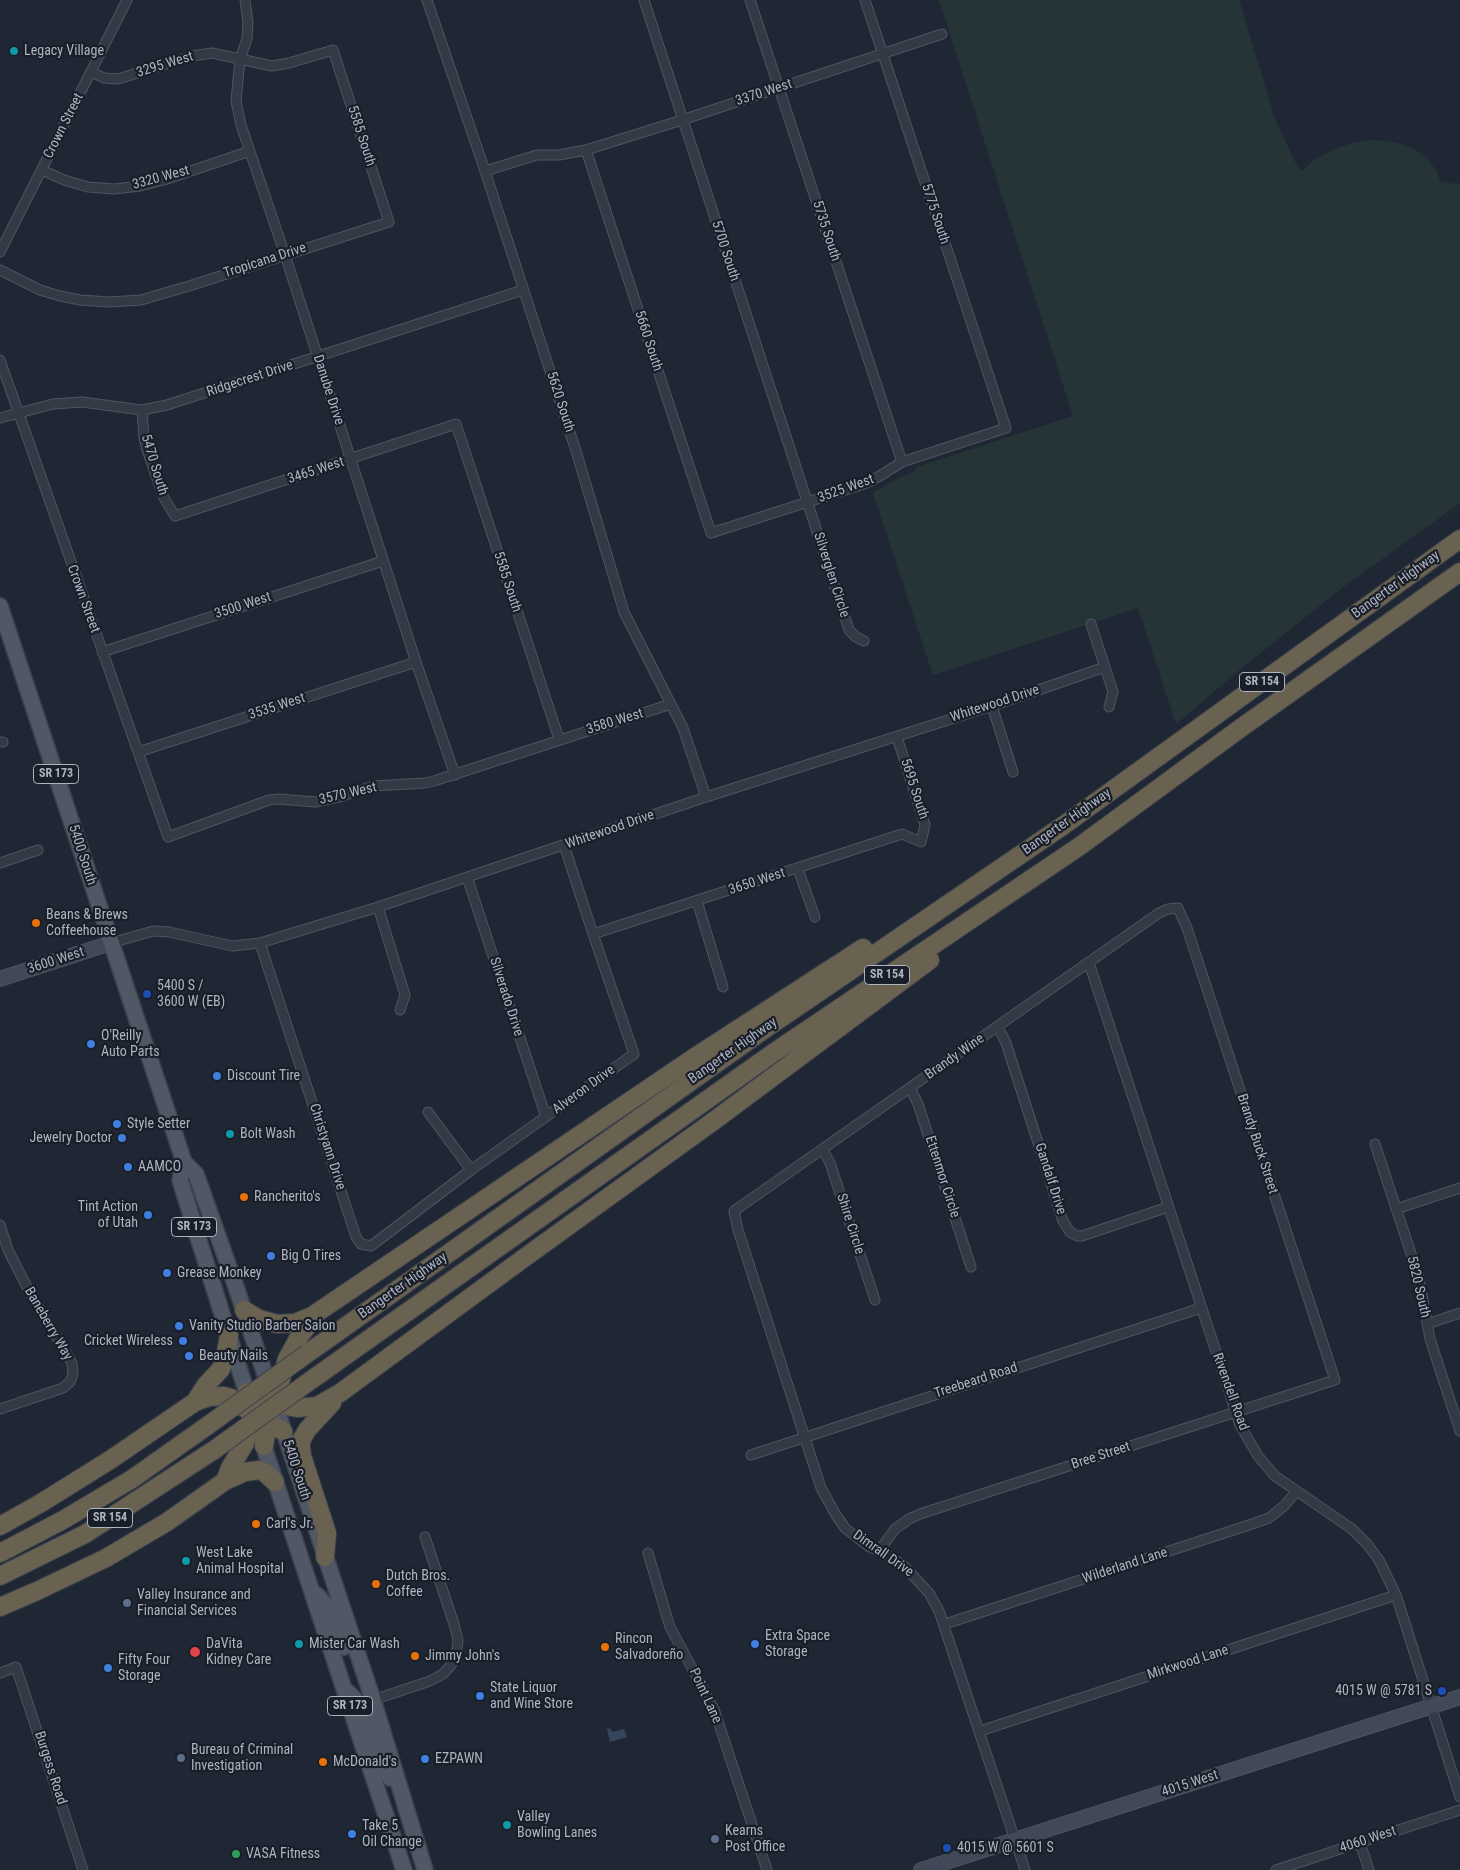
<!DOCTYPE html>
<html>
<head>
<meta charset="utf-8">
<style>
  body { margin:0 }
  canvas { display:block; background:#202734 }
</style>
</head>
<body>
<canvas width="1460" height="1870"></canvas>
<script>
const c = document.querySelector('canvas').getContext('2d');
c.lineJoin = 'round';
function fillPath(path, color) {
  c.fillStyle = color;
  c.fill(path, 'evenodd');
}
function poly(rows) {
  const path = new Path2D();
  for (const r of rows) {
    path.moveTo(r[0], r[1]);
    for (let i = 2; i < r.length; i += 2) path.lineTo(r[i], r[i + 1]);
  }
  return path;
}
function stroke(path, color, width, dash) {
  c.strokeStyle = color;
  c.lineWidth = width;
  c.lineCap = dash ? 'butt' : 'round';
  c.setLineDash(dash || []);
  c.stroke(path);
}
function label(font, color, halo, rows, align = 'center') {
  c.font = font + ' "Roboto Condensed",sans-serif';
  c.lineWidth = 4.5;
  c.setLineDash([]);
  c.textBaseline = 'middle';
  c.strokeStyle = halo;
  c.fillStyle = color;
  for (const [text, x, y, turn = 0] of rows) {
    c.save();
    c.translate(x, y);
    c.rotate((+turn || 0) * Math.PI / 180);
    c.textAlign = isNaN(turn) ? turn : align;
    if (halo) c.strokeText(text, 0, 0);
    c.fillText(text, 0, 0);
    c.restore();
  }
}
const green = poly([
  [939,0,1239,0,1275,119,1297,166,1302,171,1314,160,1337,148,1353,143,1371,140,1385,141,1405,145,1417,151,1427,159,1436,170,1440,181,1455,184,1460,183,1460,503,1343,587,1243,667,1176,724,1138,608,933,675,873,493,898,478,915,472,914,468,1073,416]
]);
const water = poly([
  [610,1728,612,1732,624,1729,627,1737,610,1742,607,1729]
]);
const street = poly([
  [245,0,248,23,247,39,240,59,236,101,241,125,285,255,416,662,455,775],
  [427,0,485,171,576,451,624,612,683,728,706,797],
  [644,0,849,630,856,637,864,641],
  [750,0,902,462],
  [586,150,711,533,864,484,878,477,902,462,1006,428,865,0],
  [42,170,64,180,88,187,114,189,140,186,164,180,250,151],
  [485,171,537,155,559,155,586,150,682,120,942,34],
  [0,252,127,0],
  [0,270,40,290,60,296,80,300,110,302,141,300,189,286,389,222,333,50,289,63,272,66,212,53,192,56,118,79,104,78,91,72],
  [0,360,168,837,269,800,279,799,315,802,339,797,374,786,425,783,434,781,671,704],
  [142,410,144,438,147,450,164,498,175,516,456,424,559,739],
  [0,418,53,404,82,402,142,410,167,405,523,290],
  [1091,624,1113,692,1109,707],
  [102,652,383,561],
  [992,706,1013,772],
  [0,742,3,742],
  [138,752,416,662],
  [0,863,38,850],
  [798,869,815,917],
  [467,877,546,1117],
  [697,901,723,987],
  [378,907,405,995,400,1010],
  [593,934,902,834,921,842,925,825,897,737],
  [111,943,153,931,169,932,232,946,260,943,378,907,706,797,992,706,1105,667],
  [260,943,356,1237,361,1244,371,1246,471,1170,634,1054,593,934,564,845],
  [1089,963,1240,1425,1258,1456,1275,1476,1352,1529,1367,1544,1379,1560,1396,1595,1460,1797],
  [998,1027,1006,1043,1063,1221,1070,1232,1077,1236,1082,1236,1168,1207],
  [910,1088,918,1104,971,1267],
  [428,1112,471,1170],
  [1375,1144,1419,1278,1430,1339,1460,1431],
  [823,1150,830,1163,875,1300],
  [1396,1209,1460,1188],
  [0,1225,8,1250,29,1291,72,1363,73,1374,70,1382,63,1388,0,1409],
  [1427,1324,1460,1313],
  [751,1455,1201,1308],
  [879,1551,895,1529,909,1519,920,1514,1335,1380,1187,928,1178,908,1168,909,1159,913,734,1211,738,1230,821,1488,836,1515,845,1528,868,1546,891,1557,904,1566,929,1593,939,1611,1025,1870],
  [648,1553,670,1627,714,1709,767,1870],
  [945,1624,1249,1525,1269,1518,1284,1506,1296,1492],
  [0,1673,16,1667,83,1870],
  [373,1700,430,1681,443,1674,451,1665,456,1656,458,1640,454,1624,425,1537],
  [980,1731,1396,1595],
  [1360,1843,1369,1870],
  [1276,1870,1460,1810]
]);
const secondary = poly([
  [0,979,111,943],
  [921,1870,1460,1697]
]);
const primary = poly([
  [0,606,184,1162,196,1174,235,1284,373,1700,425,1870],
  [184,1162,180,1180,250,1403],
  [260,1435,404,1870],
  [317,1595,327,1606,340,1633,344,1647],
  [348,1692,361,1706,373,1742,390,1778]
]);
const highway = poly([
  [244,1310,259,1319,277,1324,295,1323,312,1316,695,1057,863,948],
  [308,1353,762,1031,1064,825,1460,539],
  [314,1378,776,1051,1080,846,1238,730,1460,572],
  [247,1392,275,1404,297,1408,317,1406,340,1393,524,1258,715,1120,930,960],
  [195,1402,206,1385,221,1369,225,1358,229,1335],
  [264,1446,268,1423,287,1359,299,1337,315,1316],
  [225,1481,230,1468,245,1443,254,1415],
  [0,1526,41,1503,110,1460,195,1402,209,1397,224,1396,231,1398,254,1415,283,1431],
  [0,1553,63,1520,132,1479,207,1426],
  [325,1557,327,1533,302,1456,301,1447,301,1441,307,1430,332,1403],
  [0,1576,85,1534,214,1450],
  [0,1607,37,1591,106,1558,167,1522,225,1481,245,1472,259,1470,264,1472,275,1482]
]);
const highwayBridge = poly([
  [207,1426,308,1353],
  [214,1450,314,1378]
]);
const markers = [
  [14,51,5,"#0f9aa8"],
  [36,923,5,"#e8710a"],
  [147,994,5,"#1a4fb4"],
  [91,1044,5,"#3f7fe0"],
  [217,1076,5,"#3f7fe0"],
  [117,1124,5,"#3f7fe0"],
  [230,1134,5,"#0f9aa8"],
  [122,1138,5,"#3f7fe0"],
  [128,1167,5,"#3f7fe0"],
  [244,1197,5,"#e8710a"],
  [148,1215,5,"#3f7fe0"],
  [271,1256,5,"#3f7fe0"],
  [167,1273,5,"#3f7fe0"],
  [179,1326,5,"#3f7fe0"],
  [183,1341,5,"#3f7fe0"],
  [189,1356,5,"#3f7fe0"],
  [256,1524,5,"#e8710a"],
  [186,1561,5,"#0f9aa8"],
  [376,1584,5,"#e8710a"],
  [127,1603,5,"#5c6f8a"],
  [299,1644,5,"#0f9aa8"],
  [755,1644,5,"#3f7fe0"],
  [605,1647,5,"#e8710a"],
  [195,1652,6,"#e0444e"],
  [415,1656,5,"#e8710a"],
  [108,1668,5,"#3f7fe0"],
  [1442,1691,5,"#1a4fb4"],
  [480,1696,5,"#3f7fe0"],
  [181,1758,5,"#5c6f8a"],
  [425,1759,5,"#3f7fe0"],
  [323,1762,5,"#e8710a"],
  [507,1825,5,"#0f9aa8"],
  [352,1834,5,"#3f7fe0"],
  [715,1839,5,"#5c6f8a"],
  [947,1848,5,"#1a4fb4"],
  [236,1854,5,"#2e9e5b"]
];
const shields = [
  [1262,682,45],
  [56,774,45],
  [887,975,45],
  [194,1227,45],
  [110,1518,45],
  [350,1706,45]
];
const shieldNames = [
  ["SR 154",1262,682],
  ["SR 173",56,774],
  ["SR 154",887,975],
  ["SR 173",194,1227],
  ["SR 154",110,1518],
  ["SR 173",350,1706]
];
const poiNames = [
  ["Legacy Village",24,51],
  ["Beans & Brews",46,915],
  ["Coffeehouse",46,931],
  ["5400 S /",157,986],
  ["3600 W (EB)",157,1002],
  ["O'Reilly",101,1036],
  ["Auto Parts",101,1052],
  ["Discount Tire",227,1076],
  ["Style Setter",127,1124],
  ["Bolt Wash",240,1134],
  ["Jewelry Doctor",112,1138,"right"],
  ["AAMCO",138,1167],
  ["Rancherito's",254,1197],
  ["Tint Action",138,1207,"right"],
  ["of Utah",138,1223,"right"],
  ["Big O Tires",281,1256],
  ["Grease Monkey",177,1273],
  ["Vanity Studio Barber Salon",189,1326],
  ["Cricket Wireless",173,1341,"right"],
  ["Beauty Nails",199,1356],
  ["Carl's Jr.",266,1524],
  ["West Lake",196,1553],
  ["Animal Hospital",196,1569],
  ["Dutch Bros.",386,1576],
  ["Coffee",386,1592],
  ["Valley Insurance and",137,1595],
  ["Financial Services",137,1611],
  ["Extra Space",765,1636],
  ["Storage",765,1652],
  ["Rincon",615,1639],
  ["Salvadoreño",615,1655],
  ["DaVita",206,1644],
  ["Kidney Care",206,1660],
  ["Mister Car Wash",309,1644],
  ["Jimmy John's",425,1656],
  ["Fifty Four",118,1660],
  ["Storage",118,1676],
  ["State Liquor",490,1688],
  ["and Wine Store",490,1704],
  ["4015 W @ 5781 S",1432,1691,"right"],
  ["Bureau of Criminal",191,1750],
  ["Investigation",191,1766],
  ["EZPAWN",435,1759],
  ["McDonald's",333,1762],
  ["Valley",517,1817],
  ["Bowling Lanes",517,1833],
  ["Take 5",362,1826],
  ["Oil Change",362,1842],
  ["Kearns",725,1831],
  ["Post Office",725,1847],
  ["4015 W @ 5601 S",957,1848],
  ["VASA Fitness",246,1854]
];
const streetNames = [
  ["3295 West",165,65,-17],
  ["3370 West",764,93,-18],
  ["Crown Street",64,126,-63],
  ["5585 South",361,136,72],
  ["3320 West",161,178,-15],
  ["5775 South",935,214,72],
  ["5735 South",826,231,72],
  ["5700 South",725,251,72],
  ["Tropicana Drive",265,261,-18],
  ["5660 South",648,341,72],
  ["Ridgecrest Drive",250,379,-18],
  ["Danube Drive",328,390,72],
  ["5620 South",560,402,72],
  ["5470 South",154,465,73],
  ["3465 West",316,471,-18],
  ["3525 West",846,489,-20],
  ["Silverglen Circle",831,575,72],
  ["5585 South",507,582,72],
  ["Bangerter Highway",1396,585,-36],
  ["Crown Street",83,599,70],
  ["3500 West",243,606,-18],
  ["Whitewood Drive",995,704,-18],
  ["3535 West",277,707,-18],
  ["3580 West",615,722,-17],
  ["5695 South",914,789,72],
  ["3570 West",348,794,-13],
  ["Bangerter Highway",1067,822,-35],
  ["Whitewood Drive",610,830,-19],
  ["5400 South",82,855,72],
  ["3650 West",757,882,-18],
  ["3600 West",56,961,-18],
  ["Silverado Drive",506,997,72],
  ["Bangerter Highway",733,1051,-35],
  ["Brandy Wine",955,1057,-35],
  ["Alveron Drive",584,1090,-36],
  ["Brandy Buck Street",1257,1144,72],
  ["Christyann Drive",327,1147,72],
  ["Ettenmor Circle",942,1177,72],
  ["Gandalf Drive",1050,1179,72],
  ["Shire Circle",850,1224,72],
  ["Bangerter Highway",403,1286,-35],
  ["5820 South",1418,1287,77],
  ["Baneberry Way",48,1324,60],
  ["Treebeard Road",976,1381,-18],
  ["Rivendell Road",1230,1392,70],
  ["Bree Street",1101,1456,-18],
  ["5400 South",296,1470,72],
  ["Dimrall Drive",883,1554,35],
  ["Wilderland Lane",1125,1566,-18],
  ["Mirkwood Lane",1188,1663,-18],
  ["Point Lane",705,1696,65],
  ["Burgess Road",50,1768,72],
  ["4015 West",1190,1784,-18],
  ["4060 West",1368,1840,-18]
];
fillPath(green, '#253537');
fillPath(water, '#36445c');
stroke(street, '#4e5460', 11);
stroke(secondary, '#4e5460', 16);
stroke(primary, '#3d424e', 18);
stroke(highway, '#3b414c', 20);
stroke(street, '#333945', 9);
stroke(secondary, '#414857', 14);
stroke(primary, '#515865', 15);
stroke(highway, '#6a6251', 18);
stroke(highwayBridge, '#3b414c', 20, []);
stroke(highwayBridge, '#6a6251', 18);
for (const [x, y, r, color] of markers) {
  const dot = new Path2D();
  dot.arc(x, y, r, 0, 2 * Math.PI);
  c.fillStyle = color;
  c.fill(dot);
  stroke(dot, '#191e29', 2);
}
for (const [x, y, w] of shields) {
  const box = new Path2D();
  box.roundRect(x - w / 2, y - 9.5, w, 19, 4);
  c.fillStyle = '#191e29';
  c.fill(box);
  stroke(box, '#adb4c2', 1);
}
label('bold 12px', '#adb4c2', null, shieldNames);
label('14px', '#adb4c2', '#191e29', poiNames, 'left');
label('14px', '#adb4c2', '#191e29', streetNames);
</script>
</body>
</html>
